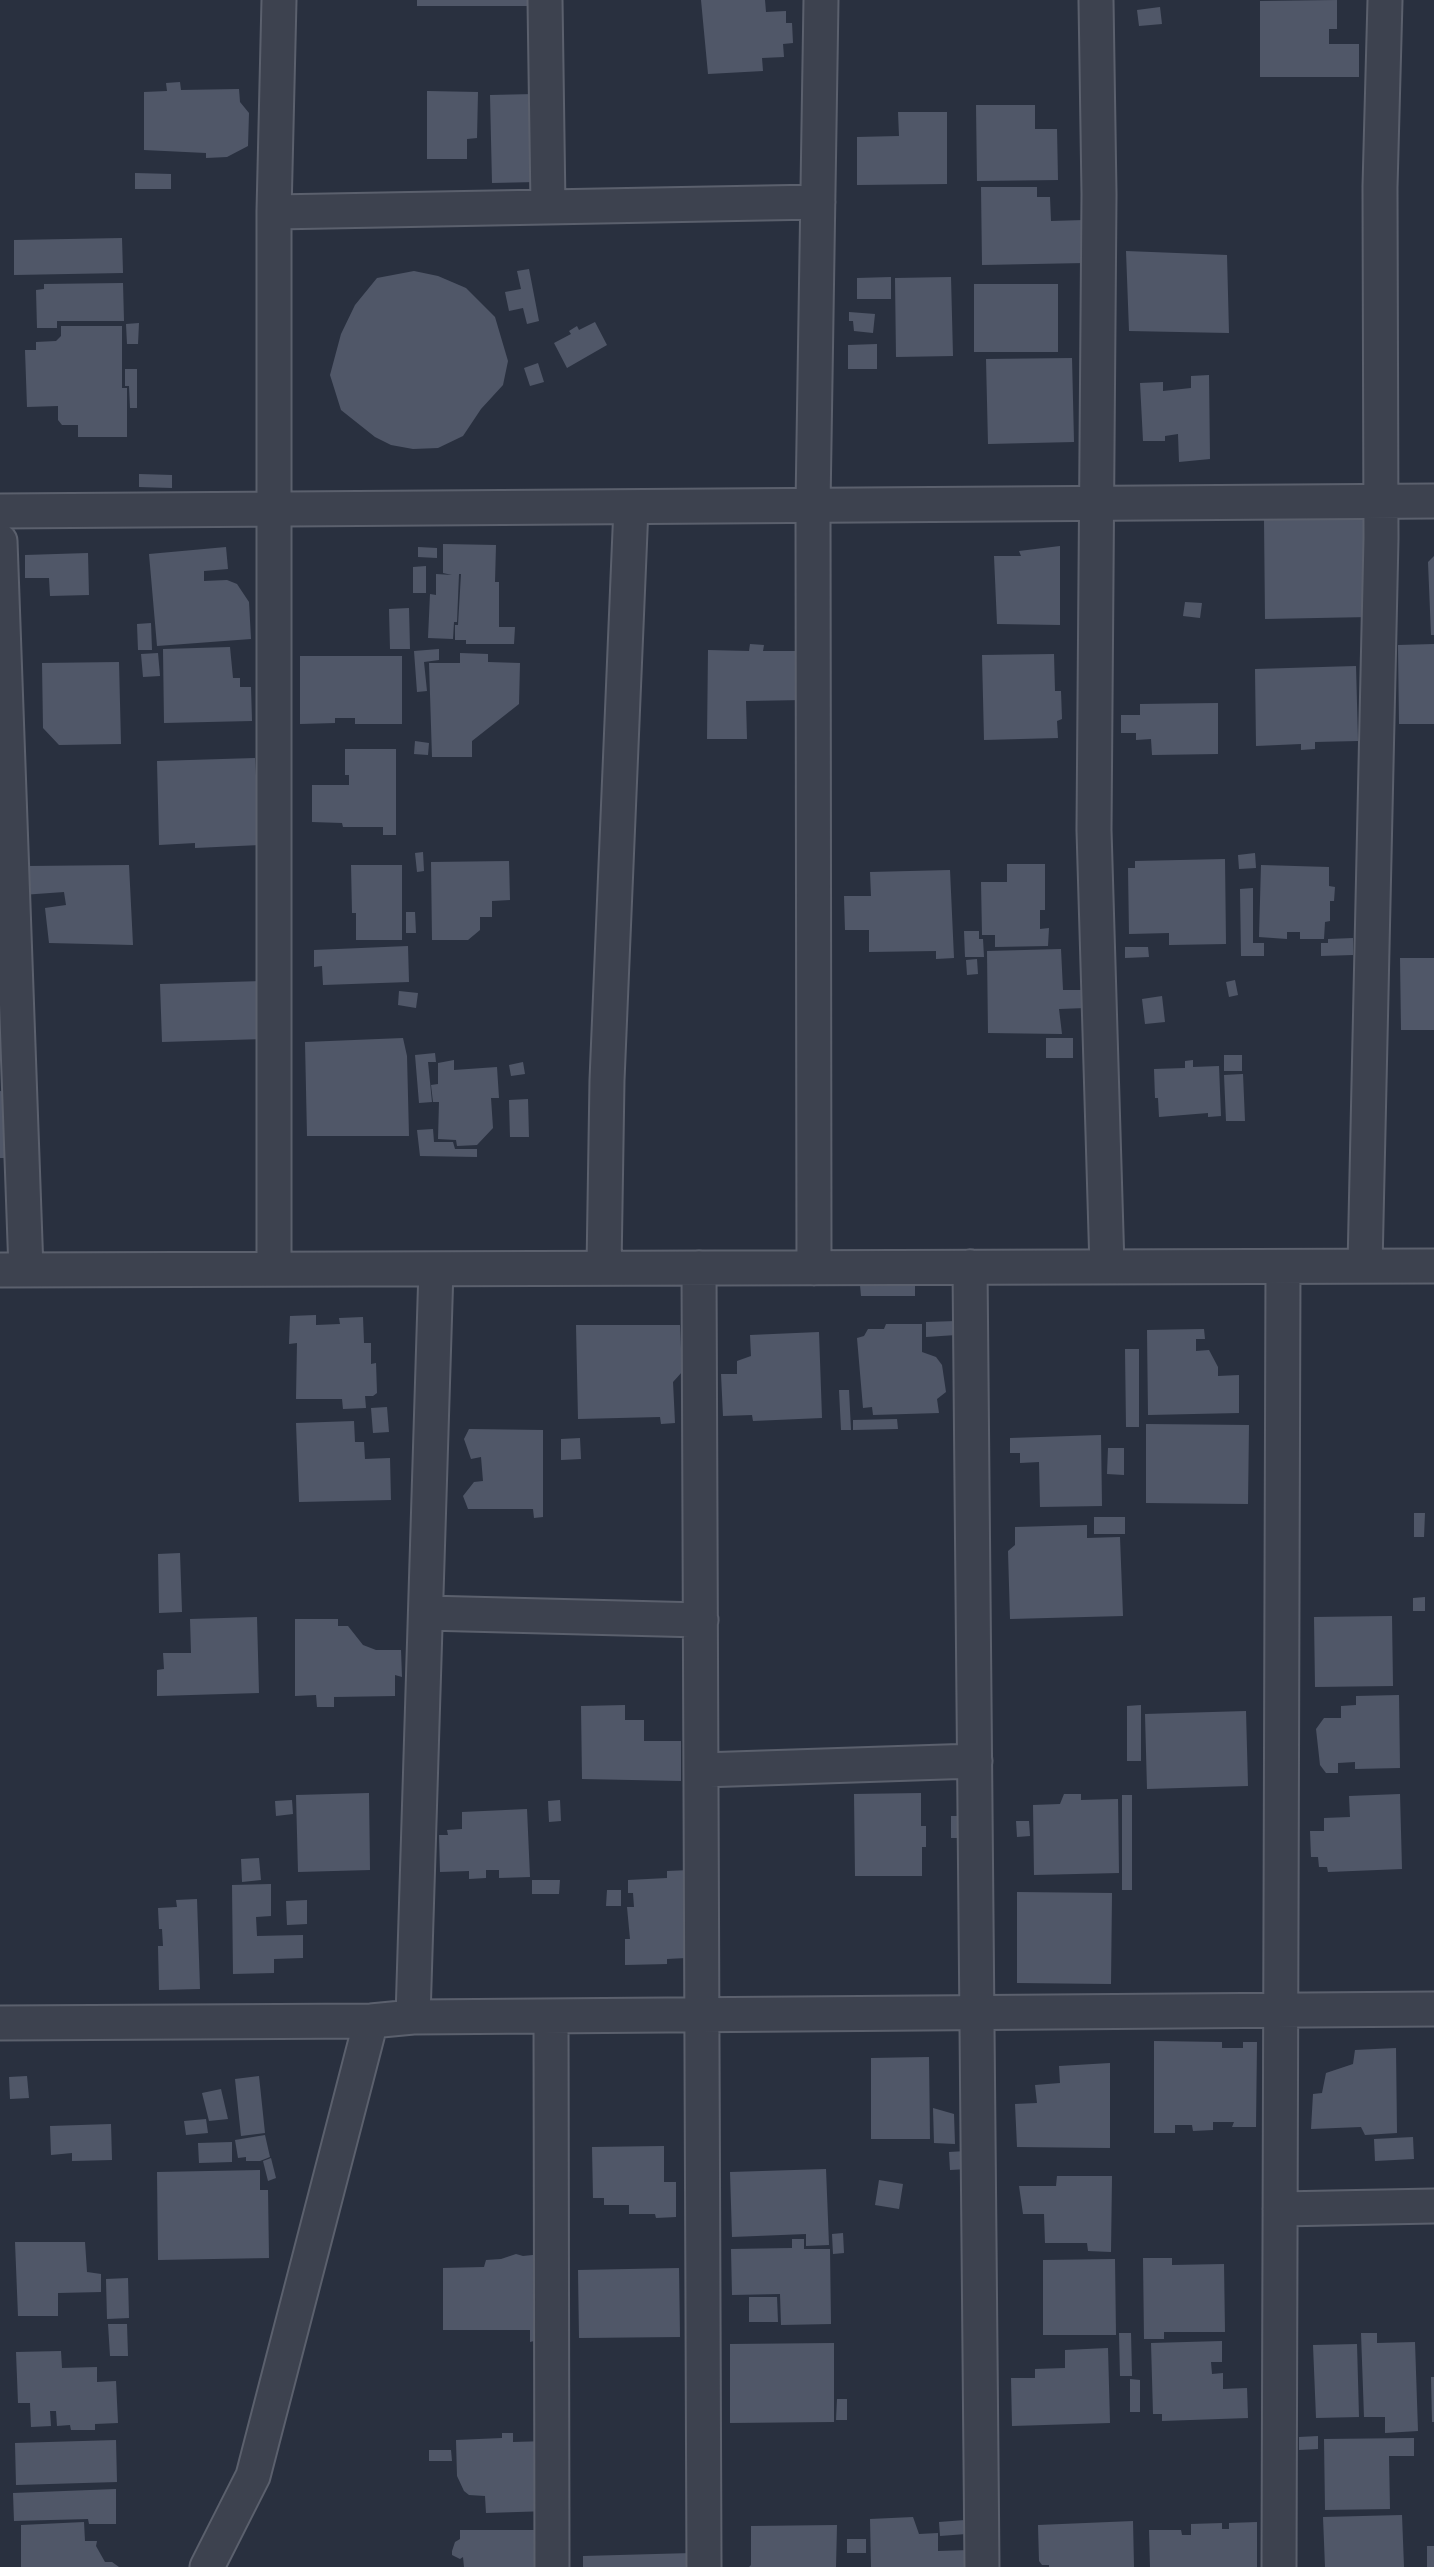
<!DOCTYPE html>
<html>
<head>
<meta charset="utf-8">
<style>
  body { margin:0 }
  canvas { display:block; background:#29303f }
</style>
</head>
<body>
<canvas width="1434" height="2567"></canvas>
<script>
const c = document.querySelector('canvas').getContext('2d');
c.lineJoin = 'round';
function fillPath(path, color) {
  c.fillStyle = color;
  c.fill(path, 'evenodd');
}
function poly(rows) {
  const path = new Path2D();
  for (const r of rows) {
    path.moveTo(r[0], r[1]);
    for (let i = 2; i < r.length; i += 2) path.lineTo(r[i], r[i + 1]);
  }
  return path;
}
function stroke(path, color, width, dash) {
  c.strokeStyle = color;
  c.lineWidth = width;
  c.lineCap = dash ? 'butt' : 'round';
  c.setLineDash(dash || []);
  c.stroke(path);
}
const building = poly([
  [417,0,529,0,529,6,417,6],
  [701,0,765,0,766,12,786,11,786,23,792,23,793,43,783,44,784,57,762,58,763,71,708,74],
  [1337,0,1337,29,1329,29,1329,44,1359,44,1359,77,1260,77,1260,1],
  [1160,7,1162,24,1139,26,1137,10],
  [180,82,181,90,239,89,240,102,249,113,248,146,227,157,206,158,206,153,144,150,144,92,167,91,166,83],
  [427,91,478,92,477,138,467,139,467,159,427,159],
  [534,94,536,182,492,183,490,95],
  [976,105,1035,105,1035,129,1057,129,1058,180,977,181],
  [898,112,947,112,947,184,857,185,857,137,899,136],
  [135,173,171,174,171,189,135,189],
  [981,187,1037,187,1037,197,1050,197,1051,221,1084,220,1085,263,982,265],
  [122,238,123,273,14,275,14,240],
  [1126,251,1227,255,1229,333,1129,331],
  [529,269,539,321,527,324,523,308,509,311,505,292,521,289,517,271],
  [414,271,438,276,466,288,495,317,508,361,503,385,481,409,463,436,438,448,413,449,391,445,375,437,341,410,330,375,341,334,355,305,377,278],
  [891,277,891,299,857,299,857,278],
  [951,277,953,356,896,357,895,278],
  [123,283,124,321,57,321,57,328,37,328,36,290,44,289,44,284],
  [974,284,1058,284,1058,352,974,352],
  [849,312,875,314,873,333,854,331,853,321,849,321],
  [595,322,607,345,567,368,554,343,571,334,569,331,577,326,579,330],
  [139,323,138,344,127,344,126,324],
  [61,326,122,326,122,388,127,388,127,437,78,437,78,425,62,425,58,420,58,406,27,407,25,350,36,350,36,342,56,341,61,336],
  [877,344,877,369,848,369,848,345],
  [1072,358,1074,442,988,444,986,359],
  [538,363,544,382,530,386,524,368],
  [125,369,137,369,137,408,130,408,129,386,125,386],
  [1209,375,1210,459,1179,462,1178,434,1165,436,1165,441,1143,441,1140,383,1163,382,1163,391,1191,388,1191,376],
  [139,474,172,475,172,488,139,487],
  [1368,517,1370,617,1265,619,1264,519],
  [443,544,496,545,495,582,499,582,499,627,515,627,514,644,466,644,466,640,455,640,455,625,458,625,461,574,459,574,457,622,454,622,453,639,428,638,430,594,436,595,436,574,452,575,443,573],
  [1060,546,1060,625,997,624,994,556,1021,556,1019,551],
  [226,547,228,569,204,571,204,581,227,580,237,584,249,602,251,639,157,646,149,554],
  [418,547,437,548,437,558,418,557],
  [88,553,89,595,50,596,49,578,25,578,25,555],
  [1434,556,1434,635,1431,635,1428,562],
  [426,566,426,593,413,593,413,567],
  [1185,602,1202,603,1200,618,1183,616],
  [409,608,410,649,390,649,389,609],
  [151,623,152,650,138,650,137,624],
  [750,644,764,645,763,651,806,651,804,700,746,701,747,739,707,739,708,650,749,651],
  [1434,644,1434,724,1399,724,1398,645],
  [230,647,233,678,240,678,240,687,251,687,252,721,164,723,163,649],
  [439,649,439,660,424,662,427,691,417,692,414,651],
  [158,653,160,676,143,677,141,654],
  [460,653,488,654,488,662,520,663,519,704,472,741,472,757,432,757,429,663,460,663],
  [1054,654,1055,691,1061,691,1062,719,1057,721,1058,738,984,740,982,655],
  [300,656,402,656,402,724,355,724,355,718,335,718,335,723,300,724],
  [119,662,121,744,59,745,43,728,42,663],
  [1356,666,1358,741,1315,742,1315,749,1301,750,1301,744,1256,746,1255,669],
  [1218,703,1218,754,1152,755,1151,739,1136,740,1136,733,1121,733,1121,715,1140,715,1140,704],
  [415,741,429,743,428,755,414,754],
  [345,749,396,749,396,835,383,835,383,827,343,827,342,823,312,822,312,785,349,785,349,775,345,775],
  [255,758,260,845,195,848,195,843,159,845,157,761],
  [423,852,424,871,417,872,415,853],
  [1255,853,1256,868,1239,869,1238,855],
  [1225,859,1226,944,1169,945,1169,933,1129,934,1128,868,1135,868,1135,861],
  [509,861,510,900,492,901,492,917,480,917,480,930,468,940,432,940,431,862],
  [1007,864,1045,864,1045,910,1040,910,1040,929,1049,928,1048,946,995,947,995,935,982,935,981,882,1007,882],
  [129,865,133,945,49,943,45,908,66,905,64,892,22,895,20,872,28,866],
  [351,865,402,865,402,940,356,940,356,913,352,913],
  [1261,865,1329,867,1329,886,1335,887,1334,901,1330,901,1330,921,1325,922,1324,939,1300,939,1300,932,1287,932,1287,939,1259,937],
  [950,870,954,958,936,959,936,951,869,952,869,930,845,930,844,896,871,896,870,872],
  [1253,888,1253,943,1264,943,1264,956,1241,956,1240,889],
  [406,912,415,912,416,933,406,933],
  [964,931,979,931,979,939,983,939,984,957,965,957],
  [1353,938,1353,955,1321,956,1321,943,1328,943,1328,939],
  [408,946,409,982,323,985,322,966,314,967,314,950],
  [1125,947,1148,947,1149,957,1125,958],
  [1061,949,1063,990,1084,990,1085,1008,1059,1009,1062,1034,988,1033,987,951],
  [1400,958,1434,958,1434,1030,1401,1030],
  [977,959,978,974,967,975,966,960],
  [1235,980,1238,995,1229,997,1226,982],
  [263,981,264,1039,162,1042,160,984],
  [399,991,418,993,416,1008,398,1005],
  [1162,996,1165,1022,1145,1024,1142,999],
  [403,1038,407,1056,409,1136,307,1136,305,1042],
  [1046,1038,1073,1038,1073,1058,1046,1058],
  [435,1053,436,1062,428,1062,432,1102,419,1103,415,1055],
  [1224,1055,1242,1055,1242,1071,1224,1071],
  [454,1060,454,1070,497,1067,499,1098,491,1098,493,1128,477,1145,457,1146,456,1140,438,1139,439,1102,433,1102,431,1085,438,1084,438,1063],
  [1193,1060,1193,1067,1219,1066,1221,1116,1208,1117,1208,1113,1159,1117,1158,1098,1155,1098,1154,1069,1185,1068,1185,1061],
  [523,1062,525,1074,511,1076,509,1065],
  [1243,1074,1245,1121,1226,1121,1224,1075],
  [0,1091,18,1093,9,1118,5,1158,0,1158],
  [528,1099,529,1137,510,1137,509,1100],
  [433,1129,434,1142,453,1142,455,1149,477,1149,477,1157,420,1156,417,1130],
  [860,1285,915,1285,915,1296,861,1296],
  [316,1315,316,1325,340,1324,339,1318,363,1317,364,1343,371,1343,371,1364,376,1363,377,1393,373,1396,365,1396,366,1408,343,1409,342,1399,296,1399,297,1343,289,1344,290,1316],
  [956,1321,956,1335,926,1337,926,1322],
  [886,1324,922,1324,922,1352,936,1357,942,1365,946,1392,937,1399,939,1413,873,1415,872,1407,863,1408,857,1338,864,1336,868,1329,884,1329],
  [576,1325,680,1325,682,1372,673,1382,675,1423,661,1424,660,1417,578,1419],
  [1204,1329,1205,1339,1196,1339,1196,1351,1209,1350,1218,1367,1218,1376,1239,1375,1239,1413,1148,1415,1147,1330],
  [819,1332,822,1418,753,1421,752,1415,723,1416,721,1374,737,1374,737,1361,751,1356,750,1335],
  [1125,1349,1139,1349,1139,1427,1126,1427],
  [839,1390,849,1390,851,1430,841,1430],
  [387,1407,389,1432,373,1433,371,1408],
  [897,1419,898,1429,853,1430,853,1420],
  [354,1421,355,1442,364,1442,365,1459,390,1458,391,1500,299,1502,296,1423],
  [1146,1424,1249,1425,1248,1504,1146,1503],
  [469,1429,543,1430,543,1517,534,1518,533,1509,468,1509,463,1496,474,1482,483,1481,481,1457,471,1459,464,1439],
  [1101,1435,1102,1506,1040,1507,1039,1462,1020,1463,1020,1453,1010,1453,1010,1438],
  [580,1438,581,1459,561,1460,561,1439],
  [1108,1448,1124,1448,1124,1475,1107,1474],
  [1414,1513,1425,1513,1424,1537,1414,1537],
  [1094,1517,1125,1517,1125,1534,1094,1534],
  [1087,1525,1087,1538,1120,1537,1123,1616,1010,1619,1008,1551,1015,1545,1015,1527],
  [180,1553,182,1612,159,1613,158,1554],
  [1425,1597,1425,1611,1413,1611,1413,1598],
  [1392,1616,1393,1686,1315,1687,1314,1617],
  [257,1617,259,1693,157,1696,157,1670,164,1669,163,1653,191,1653,190,1619],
  [295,1619,338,1619,338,1626,348,1626,363,1645,376,1650,401,1650,402,1677,395,1675,395,1696,334,1697,334,1707,317,1707,316,1695,295,1696],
  [1399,1695,1400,1768,1355,1769,1355,1762,1338,1763,1338,1773,1326,1773,1320,1765,1316,1729,1324,1718,1341,1718,1341,1706,1356,1705,1356,1696],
  [625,1705,625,1720,644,1720,644,1741,681,1741,681,1781,582,1779,581,1706],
  [1141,1705,1141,1761,1127,1761,1127,1706],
  [1246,1711,1248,1786,1147,1789,1145,1714],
  [369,1793,370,1870,298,1872,296,1795],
  [921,1793,921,1826,926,1826,926,1847,922,1847,922,1876,855,1876,854,1794],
  [1064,1794,1081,1794,1081,1800,1118,1799,1119,1873,1034,1875,1033,1805,1060,1804],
  [1400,1794,1402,1869,1328,1872,1327,1867,1319,1867,1318,1857,1311,1857,1310,1831,1324,1831,1324,1818,1350,1817,1349,1796],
  [1122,1795,1132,1795,1132,1890,1122,1890],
  [292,1800,293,1814,276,1816,275,1801],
  [560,1800,561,1821,549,1822,548,1801],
  [527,1809,530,1877,499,1878,499,1870,486,1870,486,1878,469,1879,469,1871,440,1872,439,1835,448,1835,447,1830,462,1829,462,1812],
  [951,1816,964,1816,964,1838,951,1838],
  [1016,1821,1029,1821,1030,1836,1017,1837],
  [259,1858,261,1880,242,1882,241,1859],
  [690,1870,686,1958,667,1959,667,1964,625,1965,625,1939,630,1939,627,1907,634,1907,633,1893,628,1893,628,1880,667,1878,667,1871],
  [532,1880,560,1880,559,1894,532,1894],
  [271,1884,271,1916,256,1917,257,1936,303,1935,303,1958,274,1959,274,1973,233,1974,232,1885],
  [607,1890,621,1890,621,1906,606,1906],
  [1017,1892,1112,1893,1111,1984,1017,1983],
  [197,1899,200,1989,159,1990,158,1946,163,1946,162,1929,159,1929,158,1908,177,1907,176,1900],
  [307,1900,307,1924,287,1925,286,1901],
  [1154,2041,1222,2042,1222,2048,1243,2048,1243,2042,1257,2042,1256,2127,1232,2127,1234,2122,1213,2122,1213,2130,1193,2131,1192,2125,1175,2125,1175,2133,1154,2133],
  [1396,2048,1397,2133,1365,2135,1361,2127,1311,2129,1313,2094,1322,2093,1326,2073,1353,2064,1355,2050],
  [929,2057,930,2139,871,2139,871,2058],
  [1110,2063,1110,2148,1017,2147,1015,2104,1037,2103,1035,2085,1060,2083,1059,2066],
  [27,2076,29,2098,10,2099,9,2077],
  [259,2076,265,2133,241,2136,235,2079],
  [221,2089,228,2119,209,2121,202,2093],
  [933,2108,954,2114,955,2144,934,2143],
  [206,2119,208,2133,186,2135,184,2121],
  [111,2124,112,2160,72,2161,72,2153,51,2155,50,2126],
  [265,2135,270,2157,260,2161,246,2161,246,2157,238,2158,235,2140],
  [1413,2137,1414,2159,1375,2161,1374,2139],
  [232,2142,232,2162,199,2163,198,2143],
  [664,2146,664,2182,676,2182,676,2217,656,2218,655,2214,629,2214,629,2205,604,2205,604,2198,593,2198,592,2147],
  [966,2151,967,2169,950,2170,949,2152],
  [271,2158,276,2178,268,2181,263,2161],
  [826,2169,829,2245,806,2246,806,2234,732,2237,730,2172],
  [260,2170,260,2190,268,2190,269,2258,158,2260,157,2172],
  [1057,2176,1112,2176,1111,2252,1088,2251,1087,2243,1045,2243,1044,2214,1023,2214,1019,2186,1056,2186],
  [879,2180,903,2184,899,2209,875,2205],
  [843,2233,844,2253,833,2254,832,2234],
  [792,2239,804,2239,804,2249,830,2249,831,2324,781,2325,780,2294,732,2295,731,2249,792,2248],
  [15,2242,85,2242,87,2272,101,2274,101,2292,58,2293,58,2316,18,2316],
  [516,2254,523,2256,542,2254,542,2339,530,2342,530,2330,443,2330,443,2268,484,2267,486,2260,501,2259],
  [1143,2258,1172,2258,1172,2265,1224,2264,1225,2332,1164,2332,1164,2339,1144,2339],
  [1115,2259,1116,2335,1043,2335,1043,2260],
  [679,2268,680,2337,579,2338,578,2270],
  [128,2278,129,2318,107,2319,106,2279],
  [749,2297,777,2297,778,2322,749,2322],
  [108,2324,127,2324,128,2356,110,2356],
  [1119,2333,1131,2333,1132,2376,1120,2376],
  [1361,2333,1377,2333,1377,2343,1415,2342,1418,2431,1385,2433,1385,2417,1364,2417],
  [1222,2341,1222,2362,1211,2362,1212,2374,1223,2373,1223,2389,1247,2388,1248,2418,1162,2421,1162,2414,1153,2414,1151,2343],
  [834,2343,834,2422,730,2423,730,2344],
  [1357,2344,1359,2417,1316,2418,1313,2345],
  [1108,2348,1110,2423,1012,2426,1011,2378,1035,2378,1035,2369,1065,2368,1065,2350],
  [61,2351,62,2368,97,2367,97,2382,116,2381,118,2423,95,2424,95,2430,71,2430,70,2425,57,2426,56,2411,50,2411,51,2426,31,2427,30,2403,18,2403,16,2352],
  [1431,2377,1434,2377,1434,2422,1432,2422],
  [1130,2379,1140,2380,1140,2412,1130,2412],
  [837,2399,847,2399,847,2420,836,2420],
  [502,2433,513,2433,513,2442,547,2441,549,2511,486,2513,485,2496,469,2495,464,2491,457,2476,456,2440,502,2438],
  [1318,2436,1318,2449,1299,2450,1299,2437],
  [1414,2438,1414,2456,1389,2456,1390,2509,1325,2510,1324,2439],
  [116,2440,117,2482,16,2485,15,2443],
  [429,2450,451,2450,452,2461,429,2461],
  [116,2489,116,2524,89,2524,88,2519,14,2521,13,2493],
  [1402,2515,1404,2567,1325,2567,1323,2517],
  [913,2517,919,2534,938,2533,938,2551,970,2550,970,2567,871,2567,870,2519],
  [965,2520,966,2534,940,2536,939,2522],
  [1133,2521,1134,2567,1049,2567,1049,2565,1042,2565,1039,2561,1038,2525],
  [84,2522,85,2541,97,2541,96,2546,105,2562,112,2562,119,2567,21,2567,21,2525],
  [1257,2522,1257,2567,1150,2567,1149,2530,1181,2530,1182,2535,1191,2535,1191,2524,1222,2523,1222,2529,1229,2529,1229,2523],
  [837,2525,836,2567,749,2567,751,2565,751,2526],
  [460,2530,549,2530,549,2567,464,2567,463,2557,460,2559,452,2555,452,2551,455,2542,460,2539],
  [847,2539,866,2539,866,2553,847,2553],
  [1427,2546,1434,2546,1434,2567,1427,2567],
  [692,2553,692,2567,583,2567,583,2556]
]);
const minor = poly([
  [545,0,548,206],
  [1096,0,1099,194,1094,830,1107,1267],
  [274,212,818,202],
  [0,511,1434,501],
  [0,541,26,1270],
  [1365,1266,1381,538,1380,187,1385,0],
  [970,1267,982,2567],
  [604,1268,607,1080,631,507],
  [699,1268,704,2567],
  [814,1268,813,505,821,0],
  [274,1269,274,212,279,0],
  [0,1270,1434,1266],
  [426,1613,701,1620],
  [702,1770,975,1761],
  [551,2016,552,2567],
  [413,2017,436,1269],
  [0,2023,371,2021,413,2017,1434,2009],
  [1280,2209,1434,2206],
  [207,2567,253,2476,371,2021],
  [1279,2567,1283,1267]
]);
fillPath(building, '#505768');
stroke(minor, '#5b606d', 37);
stroke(minor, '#3d424f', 33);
</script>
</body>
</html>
